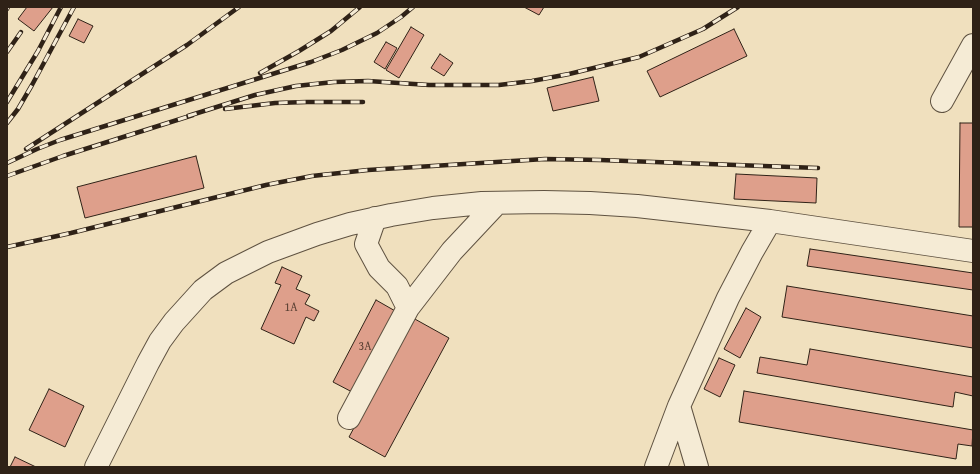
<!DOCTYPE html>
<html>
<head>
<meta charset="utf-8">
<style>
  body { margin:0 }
  #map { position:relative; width:980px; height:474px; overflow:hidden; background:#f0e0be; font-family:"Gentium Book Plus",serif }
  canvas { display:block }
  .frame { position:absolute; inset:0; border:8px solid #2f2217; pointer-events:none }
</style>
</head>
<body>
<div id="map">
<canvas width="980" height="474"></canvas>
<div class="frame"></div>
</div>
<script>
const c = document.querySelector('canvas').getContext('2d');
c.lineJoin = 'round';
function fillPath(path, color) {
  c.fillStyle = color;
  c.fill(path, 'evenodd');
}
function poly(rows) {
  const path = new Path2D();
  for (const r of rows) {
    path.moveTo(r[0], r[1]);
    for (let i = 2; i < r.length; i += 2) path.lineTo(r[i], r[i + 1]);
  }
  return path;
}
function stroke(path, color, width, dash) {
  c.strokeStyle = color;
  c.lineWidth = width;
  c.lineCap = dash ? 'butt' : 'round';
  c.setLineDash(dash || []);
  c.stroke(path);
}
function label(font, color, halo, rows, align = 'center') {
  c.font = font + ' "Gentium Book Plus",serif';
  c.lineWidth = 4;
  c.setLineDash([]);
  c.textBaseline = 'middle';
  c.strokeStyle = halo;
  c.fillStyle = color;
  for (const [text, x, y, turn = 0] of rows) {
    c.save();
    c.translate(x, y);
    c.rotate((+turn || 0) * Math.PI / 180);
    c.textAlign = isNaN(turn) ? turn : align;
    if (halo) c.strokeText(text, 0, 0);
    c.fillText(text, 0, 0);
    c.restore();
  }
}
const building = poly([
  [27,7,53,7,34,31,18,19,27,7],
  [524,7,544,7,539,15,524,7],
  [78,19,93,26,84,43,69,36,78,19],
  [411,27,424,35,399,78,386,70,411,27],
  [734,29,747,56,660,97,647,71,734,29],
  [386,42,397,48,385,69,374,62,386,42],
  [440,54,453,63,444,76,431,68,440,54],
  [593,77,599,101,553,111,547,88,593,77],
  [960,123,973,123,973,227,959,227,960,123],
  [196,156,204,188,85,218,77,187,196,156],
  [736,174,817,178,816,203,734,199,736,174],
  [810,249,973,273,973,290,807,266,810,249],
  [282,267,302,276,296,289,310,295,305,304,319,311,314,321,306,317,294,344,261,329,281,285,275,283,282,267],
  [787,286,973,316,973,348,782,317,787,286],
  [376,300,397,312,354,393,333,382,376,300],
  [746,308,761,317,740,358,724,349,746,308],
  [413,318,449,338,385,457,349,437,413,318],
  [810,349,973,377,973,396,955,392,953,407,757,373,760,357,807,365,810,349],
  [719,358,735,365,720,397,704,389,719,358],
  [49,389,84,406,65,447,29,430,49,389],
  [744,391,973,430,972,446,958,444,956,459,739,422,744,391],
  [15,457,36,467,10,467,15,457]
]);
const minor = poly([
  [942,101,973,45],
  [375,218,366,244,379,268,397,286,408,308],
  [349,418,408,308,452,251,497,203],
  [96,467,148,363,160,341,174,322,203,290,226,273,268,252,317,234,350,224,391,215,433,208,482,203,544,202,590,203,637,206,770,221,973,251],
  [656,467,679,406],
  [697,467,679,406,728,298,752,252,770,221]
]);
const rail = poly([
  [7,9,8,7],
  [7,52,21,32],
  [260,73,299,51,331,31,360,7],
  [7,102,38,51,61,7],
  [225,109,275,103,307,102,363,102],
  [188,116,255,95,296,86,334,82,368,81,429,85,499,85,532,81,569,74,639,57,703,29,738,7],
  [7,123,18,109,32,85,74,7],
  [26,149,187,45,239,7],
  [7,163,37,149,60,140,311,62,342,50,377,33,401,17,413,7],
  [7,176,63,156,193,115],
  [7,247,71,233,266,185,312,176,368,170,545,159,600,160,818,168]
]);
const numberNames = [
  ["1А",291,308],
  ["3А",365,347]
];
fillPath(building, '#de9f8b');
stroke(building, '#2f2217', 1);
stroke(minor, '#5f5241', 24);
stroke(minor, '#f5ebd5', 22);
stroke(rail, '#2f2217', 4.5);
stroke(rail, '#f5ebd5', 3, [9]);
label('12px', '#5b4134', null, numberNames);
</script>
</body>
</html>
